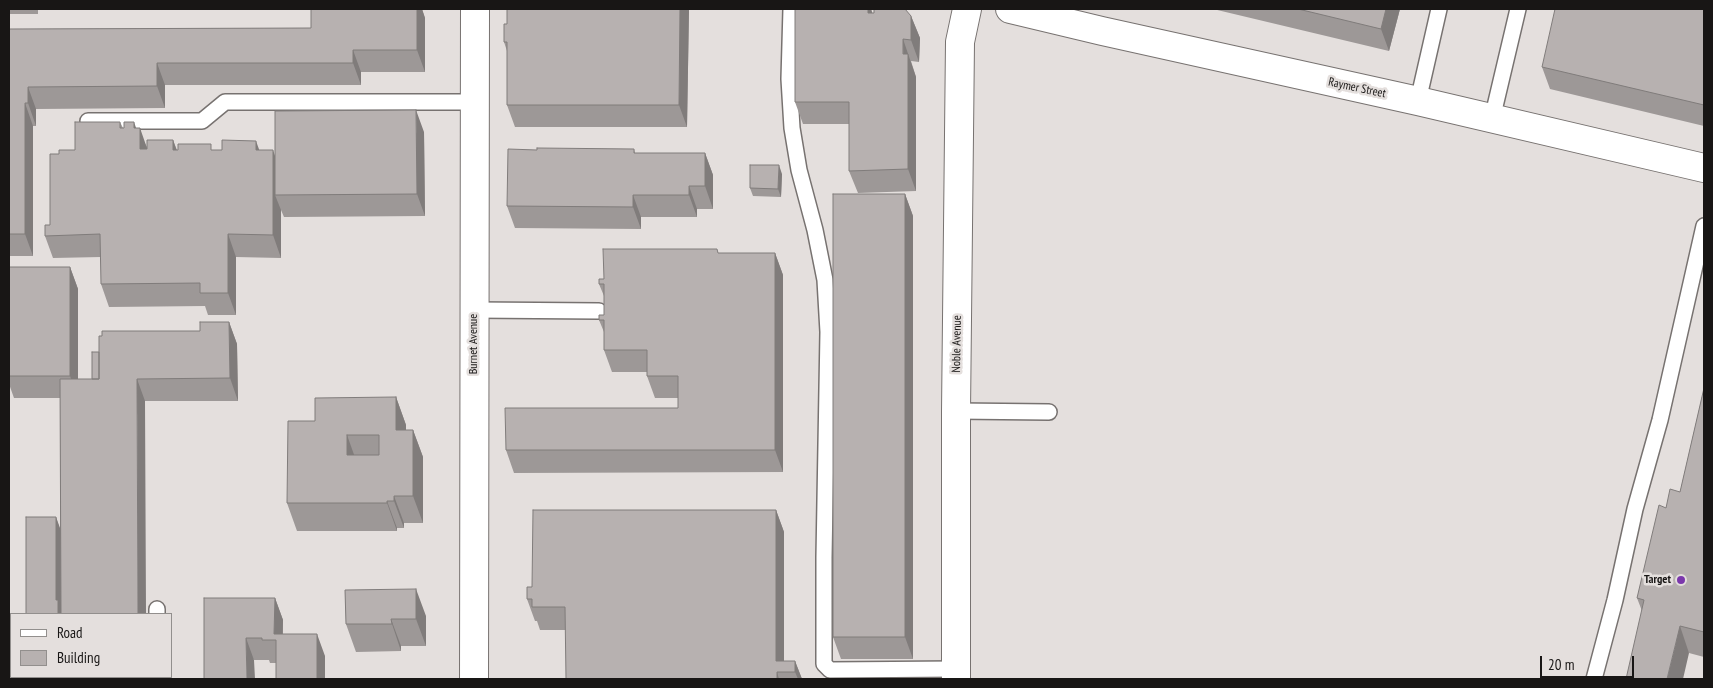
<!DOCTYPE html>
<html>
<head>
<meta charset="utf-8">
<style>
  body { margin:0 }
  #map { position:relative; width:1713px; height:688px; overflow:hidden; background:#e4dfdd; font-family:"PT Sans Narrow",sans-serif }
  canvas { display:block }
  .frame { position:absolute; inset:0; border:10px solid #181615; pointer-events:none }
  .legend { position:absolute; left:10px; top:613px; width:162px; height:65px; box-sizing:border-box; background:#e4dfdd; border:1px solid #928f8d; margin:0; padding:6px 9px; list-style:none; font-size:15px; color:#181615 }
  .legend li { display:flex; align-items:center; gap:10px; height:25px }
  .legend b { width:25px; border:1px solid #928f8d }
  .scale { position:absolute; left:1540px; top:656px; width:94px; height:22px; box-sizing:border-box; border:2px solid #181615; border-top:0; padding-left:6px; font-size:15px; line-height:18px; white-space:nowrap; color:#181615; -webkit-text-stroke:4px #e4dfdd; paint-order:stroke }
</style>
</head>
<body>
<div id="map">
<canvas width="1713" height="688"></canvas>
<div class="frame"></div>
<ul class="legend">
<li><b style="height:6px;background:#fff"></b>Road</li>
<li><b style="height:14px;background:#b7b1b0"></b>Building</li>
</ul>
<div class="scale">20 m</div>
</div>
<script>
const c = document.querySelector('canvas').getContext('2d');
c.lineJoin = 'round';
function poly(rows) {
  const path = new Path2D();
  for (const r of rows) {
    path.moveTo(r[0], r[1]);
    for (let i = 2; i < r.length; i += 2) path.lineTo(r[i], r[i + 1]);
  }
  return path;
}
function stroke(path, color, width, dash) {
  c.strokeStyle = color;
  c.lineWidth = width;
  c.lineCap = dash ? 'butt' : 'round';
  c.setLineDash(dash || []);
  c.stroke(path);
}
function fillPath(path, color) {
  c.fillStyle = color;
  c.fill(path, 'evenodd');
}
function label(font, color, halo, rows, align = 'center') {
  c.font = font + ' "PT Sans Narrow",sans-serif';
  c.lineWidth = 5;
  c.setLineDash([]);
  c.textBaseline = 'middle';
  c.strokeStyle = halo;
  c.fillStyle = color;
  for (const [text, x, y, turn = 0] of rows) {
    c.save();
    c.translate(x, y);
    c.rotate((+turn || 0) * Math.PI / 180);
    c.textAlign = isNaN(turn) ? turn : align;
    if (halo) c.strokeText(text, 0, 0);
    c.fillText(text, 0, 0);
    c.restore();
  }
}
const lane = poly([
  [791,9,789,79,792,128,799,170,815,230,825,280,828,332,824,557,824,664,830,670,956,669],
  [1418,101,1439,9],
  [1492,119,1518,9],
  [88,121,202,121,225,102,474,102],
  [474,310,599,311],
  [956,411,1049,412],
  [157,609,157,614],
  [158,677,158,679],
  [1594,679,1615,600,1635,509,1660,420,1704,226]
]);
const street = poly([
  [474,679,475,9],
  [956,679,956,411,960,42,967,9]
]);
const secondary = poly([
  [1010,9,1102,31,1418,101,1704,168]
]);
const wall = poly([
  [9,9,38,9,38,14,9,14],
  [311,9,422,9,425,18,425,72,361,72,361,85,165,85,165,108,36,109,36,126,33,126,33,256,9,256,9,29,311,28],
  [507,9,689,9,687,127,515,127,507,105,507,51,504,42,507,24],
  [795,9,871,9,872,13,911,16,920,38,919,62,911,61,916,77,916,191,858,193,849,171,849,124,803,124,795,102],
  [1213,9,1400,9,1389,51],
  [1704,9,1704,126,1550,89,1542,67],
  [120,122,123,128,136,128,147,147,173,140,177,150,259,150,275,157,424,132,425,216,284,217,281,210,281,258,236,257,236,315,208,315,205,306,109,307,101,284,101,257,53,258,45,236,50,225,75,150],
  [634,149,635,153,705,153,713,175,713,209,697,209,697,217,641,217,641,229,515,228,507,206,537,150],
  [782,174,781,197,753,196,750,188],
  [905,194,913,216,913,659,841,659,833,637],
  [719,253,775,253,783,275,783,472,514,473,506,450,678,408,678,398,655,398,647,376,647,372,612,372,604,350,604,332,599,320,604,315,604,296,599,284,604,279],
  [9,267,70,267,78,289,78,379,92,379,99,352,200,331,229,322,237,344,238,401,145,401,26,614,56,517,60,530,60,398,14,398,9,384],
  [1704,388,1704,657,1689,653,1642,611,1637,598,1666,508,1680,492],
  [396,397,406,425,406,430,413,430,423,457,423,523,404,523,404,528,397,528,397,531,297,531,287,503,315,421],
  [776,510,784,532,784,661,795,661,802,679,566,679,566,630,540,630,537,621,535,621,527,599,532,587],
  [345,590,426,616,426,646,401,646,401,651,356,652,346,624],
  [204,598,275,598,283,620,283,634,325,656,325,679,276,663,270,663,269,660,254,660],
  [9,614,11,614,11,663,9,663]
]);
const shadedWall = poly([
  [417,9,422,9,425,18,425,72,417,50],
  [680,9,689,9,687,127,679,105],
  [868,9,871,9,876,24,868,13],
  [1386,9,1400,9,1389,51,1381,29],
  [911,16,920,38,919,62,911,40],
  [903,39,916,77,916,191,908,169],
  [353,50,361,72,361,85,353,63],
  [157,63,165,85,165,108,157,86],
  [28,87,36,109,36,126,28,103],
  [25,103,33,126,33,256,25,234],
  [416,110,424,132,425,216,417,194],
  [134,122,140,139,140,128,148,151,140,149,134,128],
  [173,140,181,163,173,150],
  [256,141,264,163,256,150],
  [273,150,281,173,275,195,281,210,281,258,273,235],
  [705,153,713,175,713,209,705,186],
  [779,165,782,174,781,197,778,189],
  [689,186,697,209,697,217,689,195],
  [905,194,913,216,913,659,905,637],
  [633,195,641,217,641,229,633,207],
  [228,234,236,257,236,315,228,293],
  [775,253,783,275,783,472,775,450],
  [70,267,78,289,78,398,70,376],
  [229,322,237,344,238,401,230,378],
  [137,379,145,401,146,614,138,614],
  [396,397,406,425,406,457,396,430],
  [413,430,423,457,423,523,413,496],
  [347,435,357,463,347,455],
  [394,496,404,523,404,528,394,501],
  [387,501,397,528,397,531,387,503],
  [776,510,784,532,784,672,776,661],
  [56,517,64,539,64,614,58,614,56,600],
  [416,589,426,616,426,646,416,619],
  [275,598,283,620,282,656,274,634],
  [391,619,401,646,401,651,392,624],
  [1680,626,1689,653,1683,679,1667,679],
  [317,634,325,656,325,679,317,679],
  [246,638,254,660,255,679,247,679],
  [795,661,802,679,798,679,795,672],
  [777,672,779,679,777,679],
  [138,677,146,677,146,679,138,679]
]);
const building = poly([
  [311,9,417,9,417,50,353,50,353,63,157,63,157,86,28,87,28,103,25,103,25,234,9,234,9,29,311,28,311,9],
  [507,9,680,9,679,105,507,105,507,42,504,42,504,24,507,24,507,9],
  [795,9,868,9,868,13,874,13,874,9,905,9,911,16,911,40,903,39,903,54,908,54,908,169,849,171,849,102,795,102,795,9],
  [1298,9,1386,9,1381,29,1298,9],
  [1555,9,1704,9,1704,105,1542,67,1555,9],
  [416,110,417,194,275,195,275,111,416,110],
  [75,122,120,122,120,128,124,128,124,122,134,122,134,128,140,128,140,149,147,149,147,140,173,140,173,150,178,150,178,144,211,144,211,150,222,150,222,140,256,141,256,150,273,150,273,235,228,234,228,293,200,293,200,283,101,284,100,234,45,236,45,225,50,225,50,154,59,154,59,150,75,150,75,122],
  [537,148,634,149,634,153,705,153,705,186,689,186,689,195,633,195,633,207,507,206,508,149,537,150,537,148],
  [750,165,779,165,778,189,750,188,750,165],
  [833,194,905,194,905,637,833,637,833,194],
  [603,249,717,249,718,253,775,253,775,450,506,450,505,408,678,408,678,376,647,376,647,350,604,350,604,320,599,320,599,315,604,315,604,284,599,284,599,279,604,279,603,249],
  [9,267,70,267,70,376,9,376,9,267],
  [200,322,229,322,230,378,137,379,138,614,61,614,60,379,99,379,99,336,102,336,102,331,200,331,200,322],
  [92,352,99,352,99,379,92,379,92,352],
  [1704,388,1704,632,1680,626,1667,679,1626,679,1644,600,1637,598,1659,505,1666,508,1670,489,1680,492,1704,388],
  [396,397,396,430,413,430,413,496,394,496,394,501,387,501,387,503,287,503,288,421,315,421,315,398,396,397],
  [347,435,379,435,379,455,347,455,347,435],
  [533,510,776,510,776,661,795,661,795,672,777,672,777,679,566,679,565,607,532,607,532,599,527,599,527,587,532,587,533,510],
  [26,517,56,517,56,600,58,600,58,614,21,614,26,614,26,517],
  [416,589,416,619,391,619,392,624,346,624,345,590,416,589],
  [204,598,275,598,274,634,317,634,317,679,276,679,276,640,262,640,262,638,246,638,247,679,204,679,204,598],
  [9,614,11,614,11,640,9,640,9,614],
  [61,677,138,677,138,679,61,679,61,677]
]);
const markers = [
  [1681,580,5,"#7b38ac"]
];
const streetNames = [
  ["Raymer Street",1357,88,12],
  ["Burnet Avenue",474,344,-90],
  ["Noble Avenue",957,344,-89]
];
const poiNames = [
  ["Target",1671,580]
];
stroke(lane, '#777270', 18);
stroke(street, '#777270', 30);
stroke(secondary, '#777270', 30);
stroke(lane, '#fff', 15);
stroke(street, '#fff', 28);
stroke(secondary, '#fff', 28);
fillPath(wall, '#9d9897');
fillPath(shadedWall, '#807c7b');
fillPath(building, '#b7b1b0');
stroke(building, '#807c7b', 1);
for (const [x, y, r, color] of markers) {
  const dot = new Path2D();
  dot.arc(x, y, r, 0, 2 * Math.PI);
  c.fillStyle = color;
  c.fill(dot);
  stroke(dot, '#e4dfdd', 2);
}
label('12px', '#181615', '#e4dfdd', streetNames);
label('bold 12px', '#181615', '#e4dfdd', poiNames, 'right');
</script>
</body>
</html>
